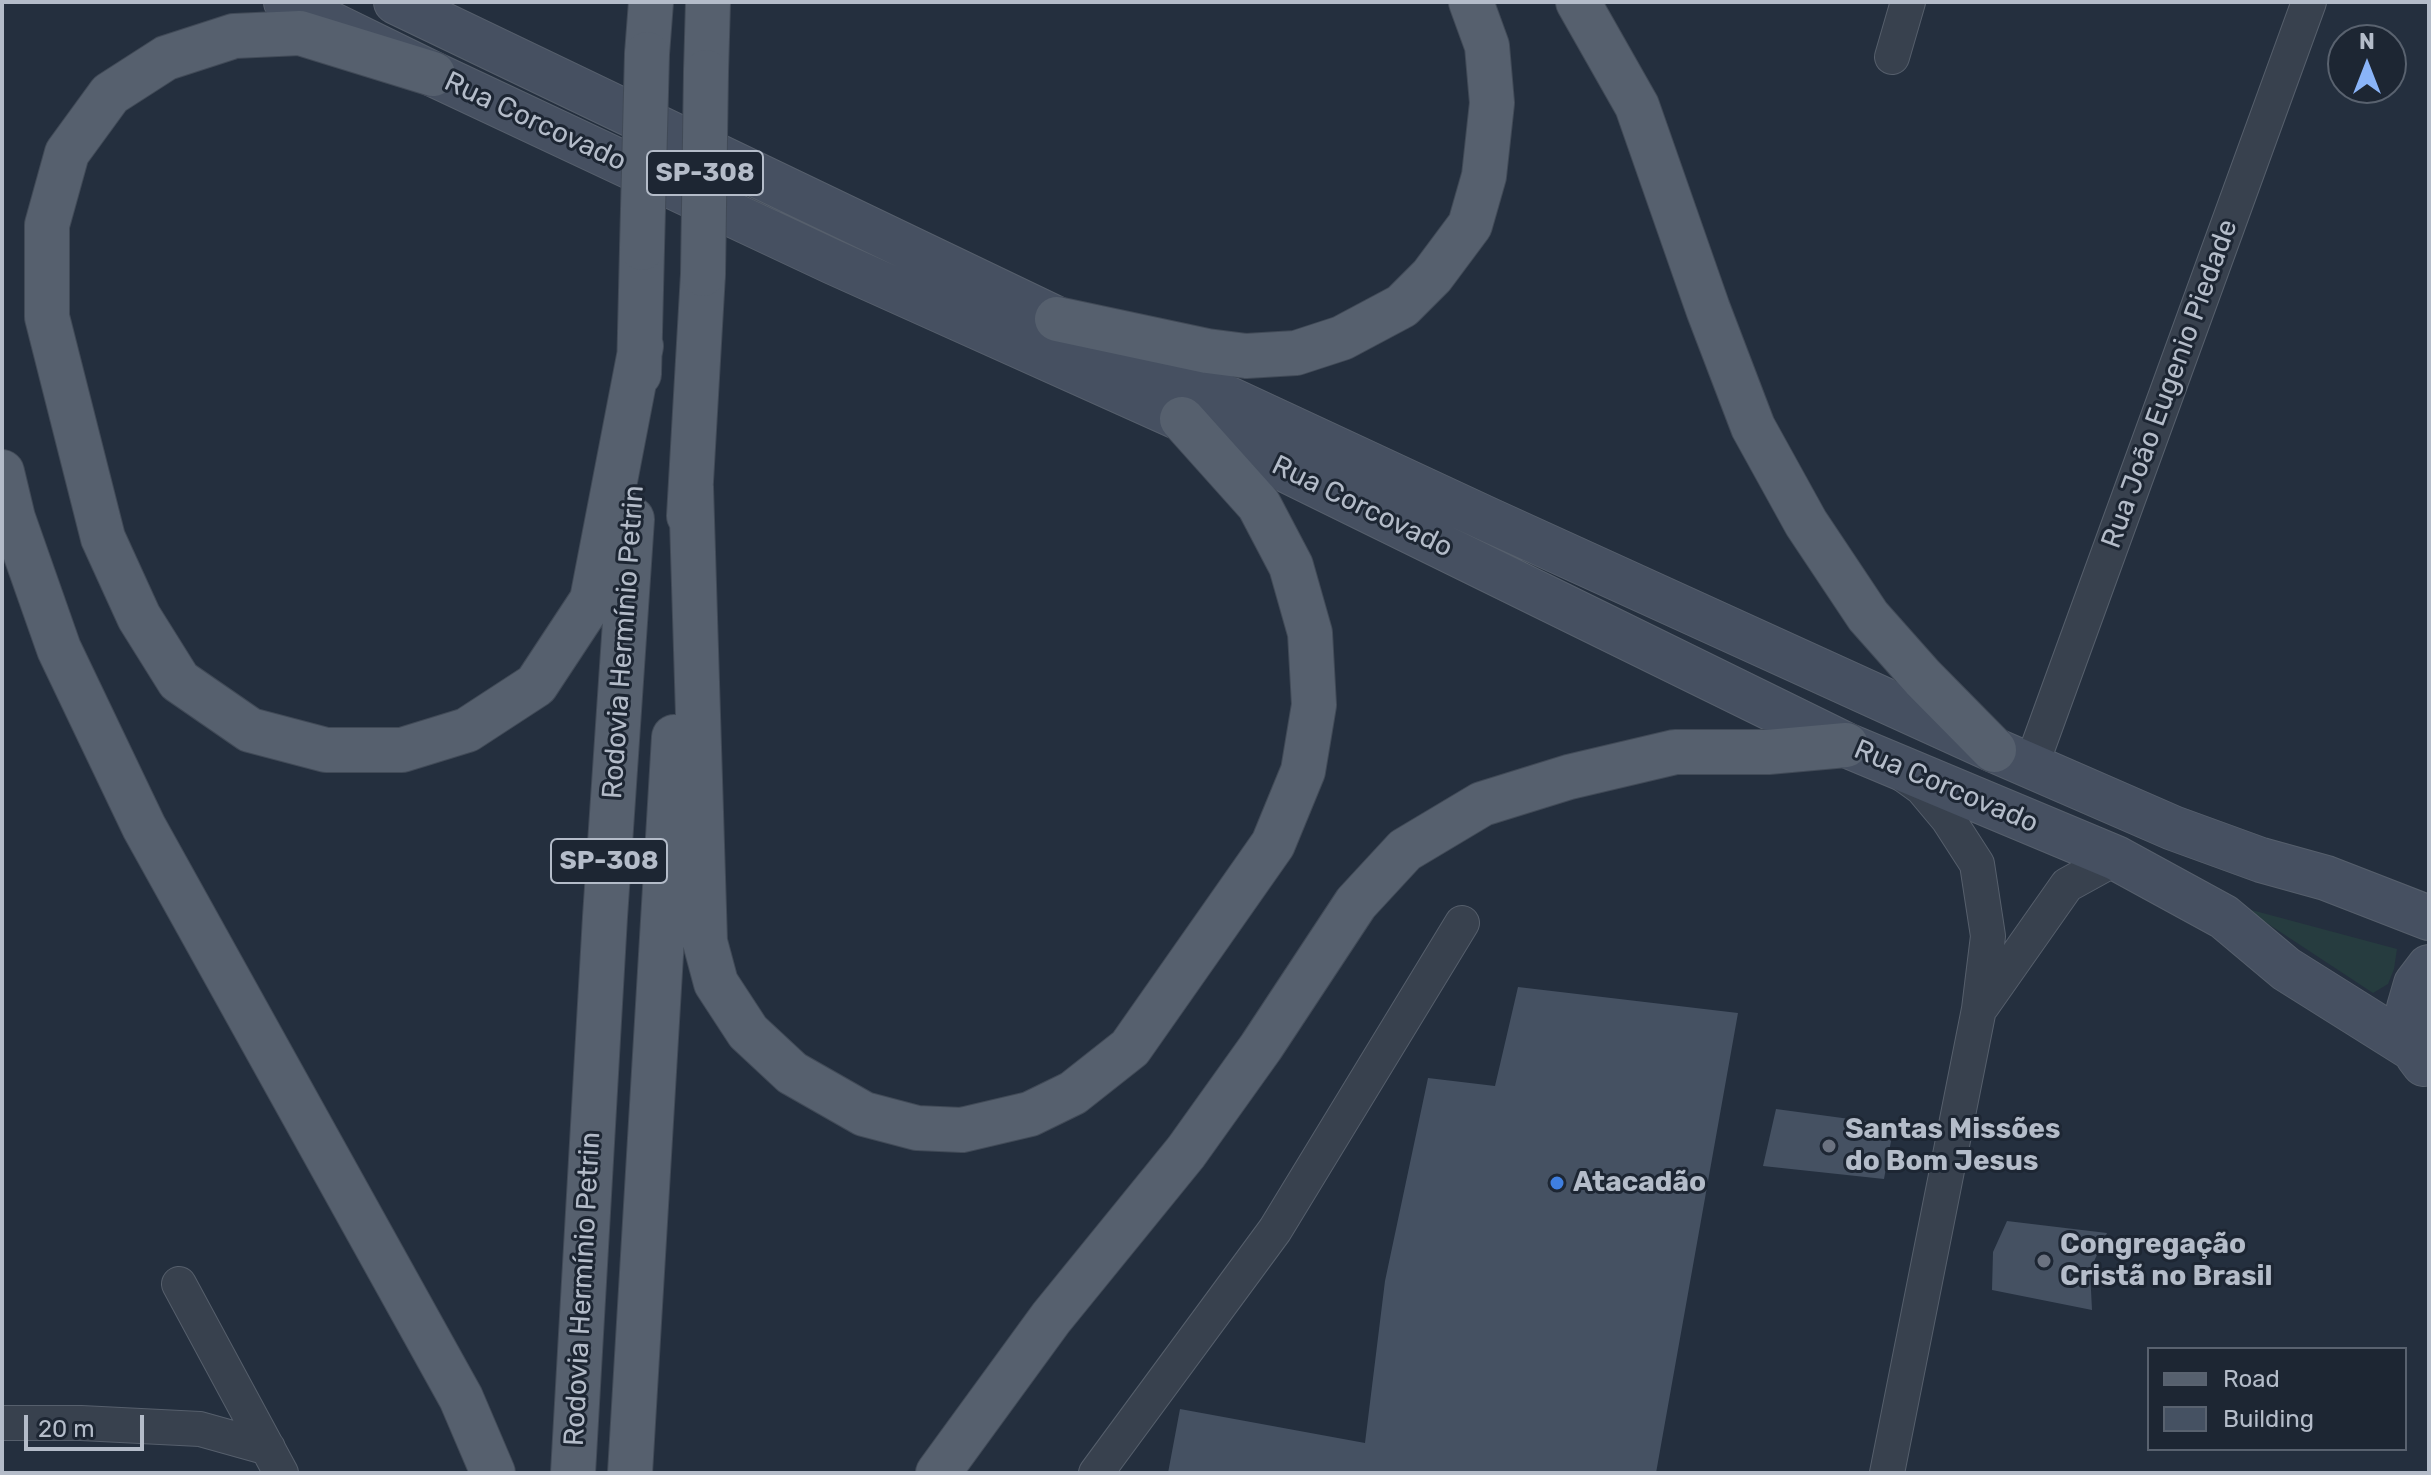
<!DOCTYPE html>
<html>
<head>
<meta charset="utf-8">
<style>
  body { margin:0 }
  #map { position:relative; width:2431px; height:1475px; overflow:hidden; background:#242f3e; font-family:Rubik,sans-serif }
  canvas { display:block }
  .frame { position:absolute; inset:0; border:4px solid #b4bcc9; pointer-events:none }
  .legend { position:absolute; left:2147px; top:1347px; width:260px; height:104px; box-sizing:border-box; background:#1d2633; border:2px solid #59626f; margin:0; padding:10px 14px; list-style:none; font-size:24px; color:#b4bcc9 }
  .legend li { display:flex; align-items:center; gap:16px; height:40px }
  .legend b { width:40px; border:2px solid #59626f }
  .north { position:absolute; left:2327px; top:24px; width:80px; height:80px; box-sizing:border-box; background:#1d2633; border:2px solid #59626f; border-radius:50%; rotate:0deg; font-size:22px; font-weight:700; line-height:32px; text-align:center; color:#b4bcc9 }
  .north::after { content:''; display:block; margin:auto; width:28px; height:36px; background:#8ab4f8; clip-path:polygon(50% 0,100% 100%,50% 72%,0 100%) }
  .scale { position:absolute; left:24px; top:1415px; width:120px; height:36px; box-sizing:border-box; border:4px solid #b4bcc9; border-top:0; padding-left:10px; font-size:24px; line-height:28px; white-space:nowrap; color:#b4bcc9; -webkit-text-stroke:6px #1d2633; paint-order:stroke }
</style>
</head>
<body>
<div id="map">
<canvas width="2431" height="1475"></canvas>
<div class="frame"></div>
<ul class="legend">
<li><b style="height:10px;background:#56606e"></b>Road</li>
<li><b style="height:22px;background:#455162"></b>Building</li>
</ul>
<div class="north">N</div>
<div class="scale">20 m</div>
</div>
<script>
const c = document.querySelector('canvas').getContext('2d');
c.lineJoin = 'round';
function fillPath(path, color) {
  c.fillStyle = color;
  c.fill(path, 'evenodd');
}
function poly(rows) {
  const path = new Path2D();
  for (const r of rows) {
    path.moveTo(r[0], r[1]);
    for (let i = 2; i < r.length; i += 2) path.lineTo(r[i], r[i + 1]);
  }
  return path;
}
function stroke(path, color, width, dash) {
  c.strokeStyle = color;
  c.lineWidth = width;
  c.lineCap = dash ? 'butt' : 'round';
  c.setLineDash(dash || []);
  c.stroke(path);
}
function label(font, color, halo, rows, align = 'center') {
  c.font = font + ' Rubik,sans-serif';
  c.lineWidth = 6;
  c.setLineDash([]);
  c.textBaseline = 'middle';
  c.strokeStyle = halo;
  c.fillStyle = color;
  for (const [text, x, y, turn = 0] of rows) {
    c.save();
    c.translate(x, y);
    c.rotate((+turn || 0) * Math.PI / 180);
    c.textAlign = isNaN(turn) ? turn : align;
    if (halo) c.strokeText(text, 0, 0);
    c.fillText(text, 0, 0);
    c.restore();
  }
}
const green = poly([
  [2244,908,2397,949,2394,969,2388,984,2373,993]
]);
const building = poly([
  [1518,987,1738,1013,1656,1473,1168,1473,1180,1409,1365,1443,1385,1281,1428,1078,1495,1086],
  [1776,1109,1894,1125,1884,1179,1763,1166],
  [2007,1221,2107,1233,2090,1270,2092,1310,1992,1290,1993,1252]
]);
const street = poly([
  [1892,57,1908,2],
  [2031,766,2309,2],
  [1982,1006,2067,885,2116,858],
  [179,1284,281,1473],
  [2,1423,81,1423,200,1429,268,1448],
  [1096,1473,1275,1230,1462,923],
  [1887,1473,1979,1009,1988,936,1977,864,1948,819,1922,788,1904,775]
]);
const secondary = poly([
  [286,2,433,74,833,262,1182,419,1846,745,2116,858,2224,917,2286,969,2415,1050],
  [396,2,1057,319,1487,519,1994,750,2173,828,2261,860,2326,878,2429,918],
  [2424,1064,2418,1056,2409,1033,2409,1008,2416,984,2429,967]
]);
const primary = poly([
  [1578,2,1637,106,1708,309,1753,427,1806,523,1868,616,1923,678,1994,750],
  [647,54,651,2],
  [706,72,708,2],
  [433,74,300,33,234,36,166,58,110,94,67,153,47,225,47,317,103,538,139,617,179,681,250,730,326,750,402,750,467,730,536,685,592,600,641,346],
  [1057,319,1207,351,1246,356,1296,353,1342,338,1402,306,1432,276,1470,225,1484,176,1492,103,1487,46,1471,2],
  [639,374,642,248],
  [2,472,13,518,59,649,144,827,461,1398,493,1473],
  [691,487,705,942,716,983,748,1032,792,1073,864,1114,917,1128,962,1130,1030,1114,1073,1093,1130,1048,1273,844,1303,771,1314,705,1310,633,1291,566,1259,505,1182,419],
  [689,516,703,274],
  [573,1473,605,917,632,519],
  [630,1473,674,737],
  [938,1473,1051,1318,1186,1152,1261,1047,1356,903,1405,850,1482,804,1569,777,1675,752,1768,752,1846,745]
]);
const primaryBridge = poly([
  [642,248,647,54],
  [703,274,706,72]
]);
const markers = [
  [1829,1146,8,"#6b7280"],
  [1557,1183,8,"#3f7fe0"],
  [2044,1261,8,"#6b7280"]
];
const shields = [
  [705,173,116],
  [609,861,116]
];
const shieldNames = [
  ["SP-308",705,173],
  ["SP-308",609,861]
];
const streetNames = [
  ["Rua Corcovado",535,122,25],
  ["Rua João Eugenio Piedade",2170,384,-70],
  ["Rua Corcovado",1362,507,26],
  ["Rodovia Hermínio Petrin",624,642,-86],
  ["Rua Corcovado",1946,787,23],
  ["Rodovia Hermínio Petrin",583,1289,-87]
];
const poiNames = [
  ["Santas Missões",1845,1130],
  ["do Bom Jesus",1845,1162],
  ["Atacadão",1573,1183],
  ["Congregação",2060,1245],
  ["Cristã no Brasil",2060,1277]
];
fillPath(green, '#263c3f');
fillPath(building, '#455162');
stroke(street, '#565f6c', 36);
stroke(secondary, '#565f6c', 46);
stroke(primary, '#414a57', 46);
stroke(street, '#38414e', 34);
stroke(secondary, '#465061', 44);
stroke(primary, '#56606e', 44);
stroke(primaryBridge, '#414a57', 46, []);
stroke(primaryBridge, '#56606e', 44);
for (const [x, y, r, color] of markers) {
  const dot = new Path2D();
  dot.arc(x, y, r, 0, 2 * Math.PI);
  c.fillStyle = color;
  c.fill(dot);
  stroke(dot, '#1d2633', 3);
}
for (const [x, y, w] of shields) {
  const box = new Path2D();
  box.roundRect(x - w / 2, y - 22, w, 44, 6);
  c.fillStyle = '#1d2633';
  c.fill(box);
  stroke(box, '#b4bcc9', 2);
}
label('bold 26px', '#b4bcc9', null, shieldNames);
label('28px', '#b4bcc9', '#1d2633', streetNames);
label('bold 28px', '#b4bcc9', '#1d2633', poiNames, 'left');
</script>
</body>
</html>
